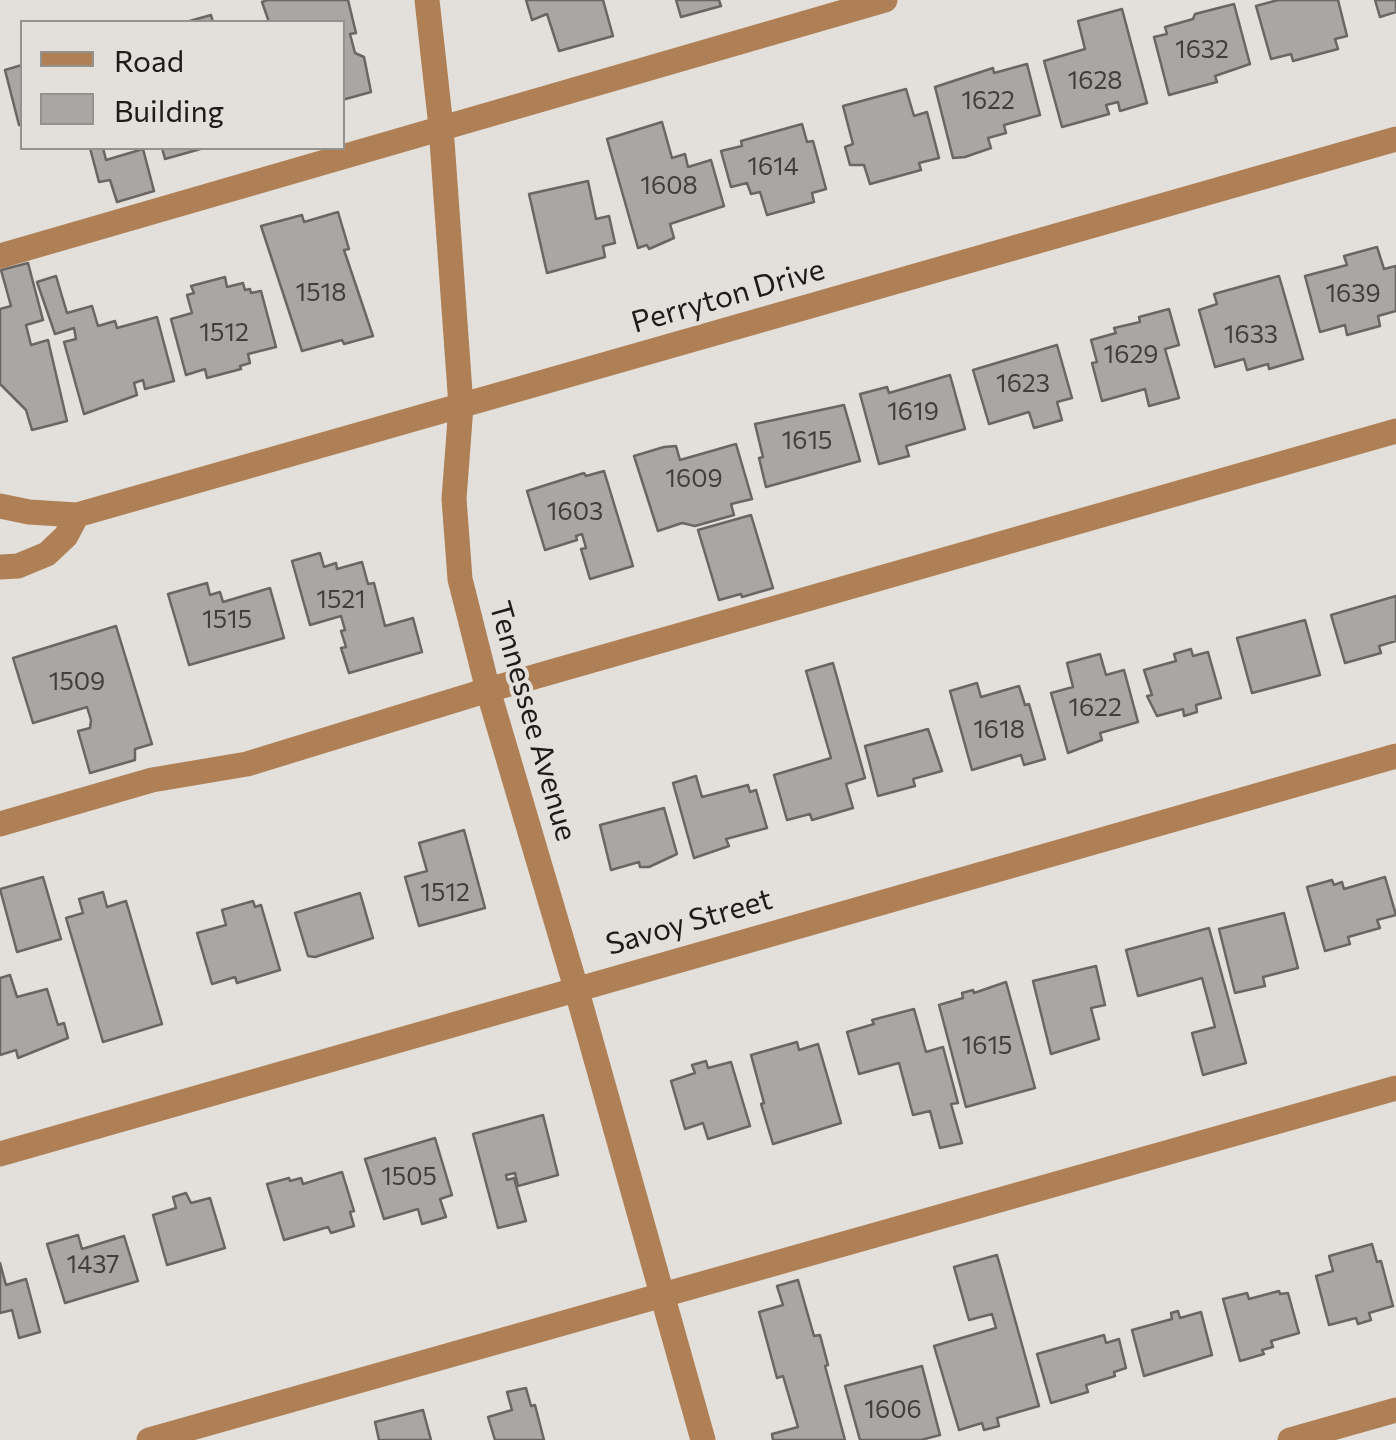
<!DOCTYPE html>
<html>
<head>
<meta charset="utf-8">
<style>
  body { margin:0 }
  #map { position:relative; width:1396px; height:1440px; overflow:hidden; background:#e3dfdb; font-family:Commissioner,sans-serif }
  canvas { display:block }
  .legend { position:absolute; left:20px; top:20px; width:325px; height:130px; box-sizing:border-box; background:#e3dfdb; border:2px solid #94918e; margin:0; padding:12px 18px; list-style:none; font-size:30px; color:#1e1c1b }
  .legend li { display:flex; align-items:center; gap:20px; height:50px }
  .legend b { width:50px; border:2px solid #94918e }
</style>
</head>
<body>
<div id="map">
<canvas width="1396" height="1440"></canvas>
<ul class="legend">
<li><b style="height:12px;background:#af8056"></b>Road</li>
<li><b style="height:28px;background:#aaa6a3"></b>Building</li>
</ul>
</div>
<script>
const c = document.querySelector('canvas').getContext('2d');
c.lineJoin = 'round';
function fillPath(path, color) {
  c.fillStyle = color;
  c.fill(path, 'evenodd');
}
function poly(rows) {
  const path = new Path2D();
  for (const r of rows) {
    path.moveTo(r[0], r[1]);
    for (let i = 2; i < r.length; i += 2) path.lineTo(r[i], r[i + 1]);
  }
  return path;
}
function stroke(path, color, width, dash) {
  c.strokeStyle = color;
  c.lineWidth = width;
  c.lineCap = dash ? 'butt' : 'round';
  c.setLineDash(dash || []);
  c.stroke(path);
}
function label(font, color, halo, rows, align = 'center') {
  c.font = font + ' Commissioner,sans-serif';
  c.lineWidth = 8;
  c.setLineDash([]);
  c.textBaseline = 'middle';
  c.strokeStyle = halo;
  c.fillStyle = color;
  for (const [text, x, y, turn = 0] of rows) {
    c.save();
    c.translate(x, y);
    c.rotate((+turn || 0) * Math.PI / 180);
    c.textAlign = isNaN(turn) ? turn : align;
    if (halo) c.strokeText(text, 0, 0);
    c.fillText(text, 0, 0);
    c.restore();
  }
}
const building = poly([
  [267,0,348,0,356,33,350,34,355,53,364,57,371,92,342,100,342,22,269,22,262,2,267,0],
  [526,0,603,0,613,36,559,51,547,14,532,20,526,0],
  [676,0,719,0,721,6,681,17,676,0],
  [1278,0,1338,0,1347,36,1335,39,1338,49,1293,61,1291,54,1271,59,1256,6,1278,0],
  [1375,0,1396,0,1396,12,1380,17,1375,0],
  [1234,4,1250,64,1215,76,1217,82,1169,95,1154,37,1167,34,1165,27,1193,19,1195,14,1234,4],
  [1122,9,1147,103,1120,111,1118,102,1106,105,1109,114,1062,127,1044,61,1085,49,1078,21,1122,9],
  [211,15,213,22,186,22,211,15],
  [1027,64,1040,115,1004,125,1006,133,988,138,991,148,965,157,953,158,935,87,993,68,994,73,1027,64],
  [22,65,22,124,19,125,5,70,22,65],
  [906,89,914,116,927,112,939,158,919,163,921,170,870,184,864,165,850,165,845,147,853,144,843,106,906,89],
  [662,122,672,158,685,154,688,167,711,160,724,206,670,224,674,238,649,249,647,245,638,248,607,139,662,122],
  [802,124,807,142,813,141,826,189,812,193,814,202,767,215,760,192,751,194,747,183,731,187,721,151,742,146,741,141,802,124],
  [90,148,103,148,106,160,143,149,154,191,117,202,110,180,99,182,90,148],
  [162,148,204,148,165,159,162,148],
  [588,181,596,219,609,216,615,243,603,246,605,257,547,273,529,194,588,181],
  [338,212,349,249,344,250,373,336,344,344,342,340,302,351,261,226,302,215,304,222,338,212],
  [1377,247,1384,269,1396,266,1396,311,1378,316,1380,326,1347,335,1345,325,1320,332,1305,276,1347,265,1344,256,1377,247],
  [28,263,43,320,26,325,31,345,48,340,67,421,32,430,26,410,0,384,0,309,11,306,1,270,28,263],
  [56,276,67,313,92,306,98,326,115,321,117,328,157,317,174,381,145,389,143,380,134,383,137,395,84,414,64,342,76,339,74,328,55,334,37,282,56,276],
  [1279,276,1303,359,1269,369,1268,364,1247,370,1244,359,1215,367,1199,310,1217,304,1214,294,1279,276],
  [225,277,227,287,243,283,245,290,250,289,251,293,261,291,276,347,248,354,250,363,240,366,241,369,207,378,205,369,186,375,171,319,192,313,187,295,194,293,191,286,225,277],
  [1169,309,1179,345,1165,349,1179,398,1149,406,1145,389,1102,401,1092,363,1097,362,1091,340,1116,333,1114,328,1140,322,1139,317,1169,309],
  [1057,345,1072,398,1057,402,1062,420,1034,428,1029,412,989,424,973,370,1057,345],
  [950,375,965,429,906,446,909,456,879,464,860,394,887,387,889,393,950,375],
  [844,405,860,461,766,487,759,458,763,457,755,424,844,405],
  [736,444,752,499,731,504,734,515,695,526,682,523,658,531,634,456,664,447,676,446,680,460,736,444],
  [604,471,633,566,590,579,581,549,586,548,582,534,576,536,577,540,545,550,527,491,584,473,586,476,604,471],
  [751,515,773,588,742,597,741,594,719,600,698,530,751,515],
  [320,553,324,567,336,563,337,569,362,562,368,584,374,583,385,626,413,618,422,652,349,673,341,648,346,647,341,631,345,630,341,616,310,625,292,561,320,553],
  [207,583,210,595,220,592,223,602,270,588,284,638,189,665,168,594,207,583],
  [1396,596,1396,641,1379,646,1381,653,1345,663,1331,615,1396,596],
  [1305,620,1320,675,1252,693,1237,638,1305,620],
  [116,626,152,744,135,749,135,760,90,773,78,731,90,728,91,720,87,707,33,723,13,658,116,626],
  [1191,649,1193,656,1208,652,1221,698,1196,705,1197,712,1184,716,1183,709,1157,716,1147,696,1152,695,1144,670,1176,661,1174,654,1191,649],
  [1100,654,1106,675,1124,670,1138,722,1100,733,1102,740,1068,753,1051,693,1073,687,1067,663,1100,654],
  [833,663,865,778,846,784,853,808,812,820,810,814,787,820,774,775,831,758,806,671,833,663],
  [977,683,981,697,1019,686,1025,705,1029,704,1045,759,1024,765,1021,755,972,770,950,691,977,683],
  [928,729,942,771,913,779,915,786,878,796,865,746,928,729],
  [696,776,702,797,748,785,750,792,756,790,767,828,726,839,729,846,694,858,673,783,696,776],
  [664,808,677,854,649,867,640,867,639,862,611,870,600,825,664,808],
  [464,830,485,908,419,926,405,877,427,871,419,843,464,830],
  [43,877,61,939,17,952,0,889,43,877],
  [1385,877,1396,915,1377,920,1380,928,1348,937,1350,944,1325,951,1307,887,1332,880,1334,885,1342,882,1344,889,1385,877],
  [103,892,107,907,126,901,162,1024,103,1042,66,918,83,913,79,899,103,892],
  [360,893,373,938,315,957,308,956,295,913,360,893],
  [253,901,255,907,261,905,280,970,237,983,235,977,212,984,197,933,226,925,222,910,253,901],
  [1284,913,1298,968,1263,977,1265,986,1235,993,1219,929,1284,913],
  [1209,928,1246,1063,1203,1075,1192,1033,1215,1027,1202,978,1138,996,1126,950,1209,928],
  [1096,966,1105,1005,1091,1008,1099,1039,1051,1054,1033,981,1096,966],
  [10,975,17,997,47,989,58,1025,64,1023,68,1038,18,1058,16,1050,0,1055,0,978,10,975],
  [1006,982,1035,1088,966,1107,939,1005,963,998,962,993,973,990,974,993,1006,982],
  [914,1009,926,1052,943,1047,958,1103,951,1104,962,1143,940,1148,930,1111,913,1115,899,1063,859,1074,847,1032,874,1024,872,1020,914,1009],
  [797,1042,799,1050,818,1044,841,1123,773,1144,761,1104,764,1103,751,1055,797,1042],
  [706,1061,708,1068,731,1062,750,1126,708,1139,703,1123,685,1129,671,1081,695,1073,692,1065,706,1061],
  [543,1115,558,1175,518,1186,515,1173,506,1175,507,1180,514,1178,526,1221,498,1228,473,1134,543,1115],
  [435,1138,452,1195,440,1199,446,1217,422,1224,418,1209,384,1219,365,1159,435,1138],
  [342,1172,354,1211,350,1212,354,1226,331,1233,328,1227,284,1240,267,1184,289,1178,290,1181,301,1178,303,1184,342,1172],
  [186,1193,191,1203,210,1198,225,1248,167,1265,153,1215,176,1208,173,1197,186,1193],
  [78,1235,82,1249,124,1236,138,1281,65,1303,47,1244,78,1235],
  [1372,1244,1377,1262,1381,1261,1393,1306,1369,1313,1371,1320,1358,1324,1356,1318,1329,1325,1316,1276,1333,1271,1329,1256,1372,1244],
  [997,1255,1039,1406,997,1418,999,1426,984,1430,982,1423,959,1430,934,1346,996,1328,992,1314,969,1320,954,1267,997,1255],
  [0,1263,6,1285,26,1279,40,1332,19,1338,12,1310,0,1313,0,1263],
  [798,1280,814,1336,820,1335,828,1365,825,1366,845,1440,773,1440,772,1434,798,1427,783,1376,777,1378,759,1312,783,1305,777,1286,798,1280],
  [1279,1291,1280,1294,1288,1293,1299,1333,1271,1341,1273,1347,1262,1350,1264,1354,1240,1361,1223,1299,1247,1293,1249,1299,1279,1291],
  [1178,1311,1180,1318,1201,1312,1212,1355,1144,1376,1132,1330,1172,1319,1171,1313,1178,1311],
  [1104,1335,1106,1343,1119,1339,1126,1368,1114,1372,1115,1376,1086,1385,1088,1392,1051,1403,1037,1354,1104,1335],
  [922,1366,940,1435,921,1440,860,1440,845,1386,922,1366],
  [526,1388,531,1406,535,1405,544,1440,495,1440,488,1417,512,1410,507,1392,526,1388],
  [423,1410,431,1440,379,1440,375,1422,423,1410]
]);
const minor = poly([
  [427,0,441,127,461,406,454,499,460,579,488,690,576,988,703,1440],
  [0,256,885,0],
  [0,506,29,512,77,515,1396,139],
  [0,567,18,566,47,554,66,536,77,515],
  [0,824,152,780,247,764,488,690,1396,431],
  [0,1154,1396,756],
  [149,1440,1396,1088],
  [1290,1440,1396,1410]
]);
const numberNames = [
  ["1632",1202,50],
  ["1628",1095,81],
  ["1622",988,101],
  ["1614",773,167],
  ["1608",669,186],
  ["1518",321,293],
  ["1639",1353,294],
  ["1512",224,333],
  ["1633",1251,335],
  ["1629",1131,355],
  ["1623",1023,384],
  ["1619",913,412],
  ["1615",807,441],
  ["1609",694,479],
  ["1603",575,512],
  ["1521",341,600],
  ["1515",227,620],
  ["1509",77,682],
  ["1622",1095,708],
  ["1618",999,730],
  ["1512",445,893],
  ["1615",987,1046],
  ["1505",409,1177],
  ["1437",93,1265],
  ["1606",893,1410]
];
const streetNames = [
  ["Perryton Drive",728,296,-16],
  ["Tennessee Avenue",533,721,74],
  ["Savoy Street",689,922,-16]
];
fillPath(building, '#aaa6a3');
stroke(building, '#6a6663', 2.5);
stroke(minor, '#af8056', 25);
label('25px', '#413e3d', null, numberNames);
label('30px', '#1e1c1b', '#e3dfdb', streetNames);
</script>
</body>
</html>
